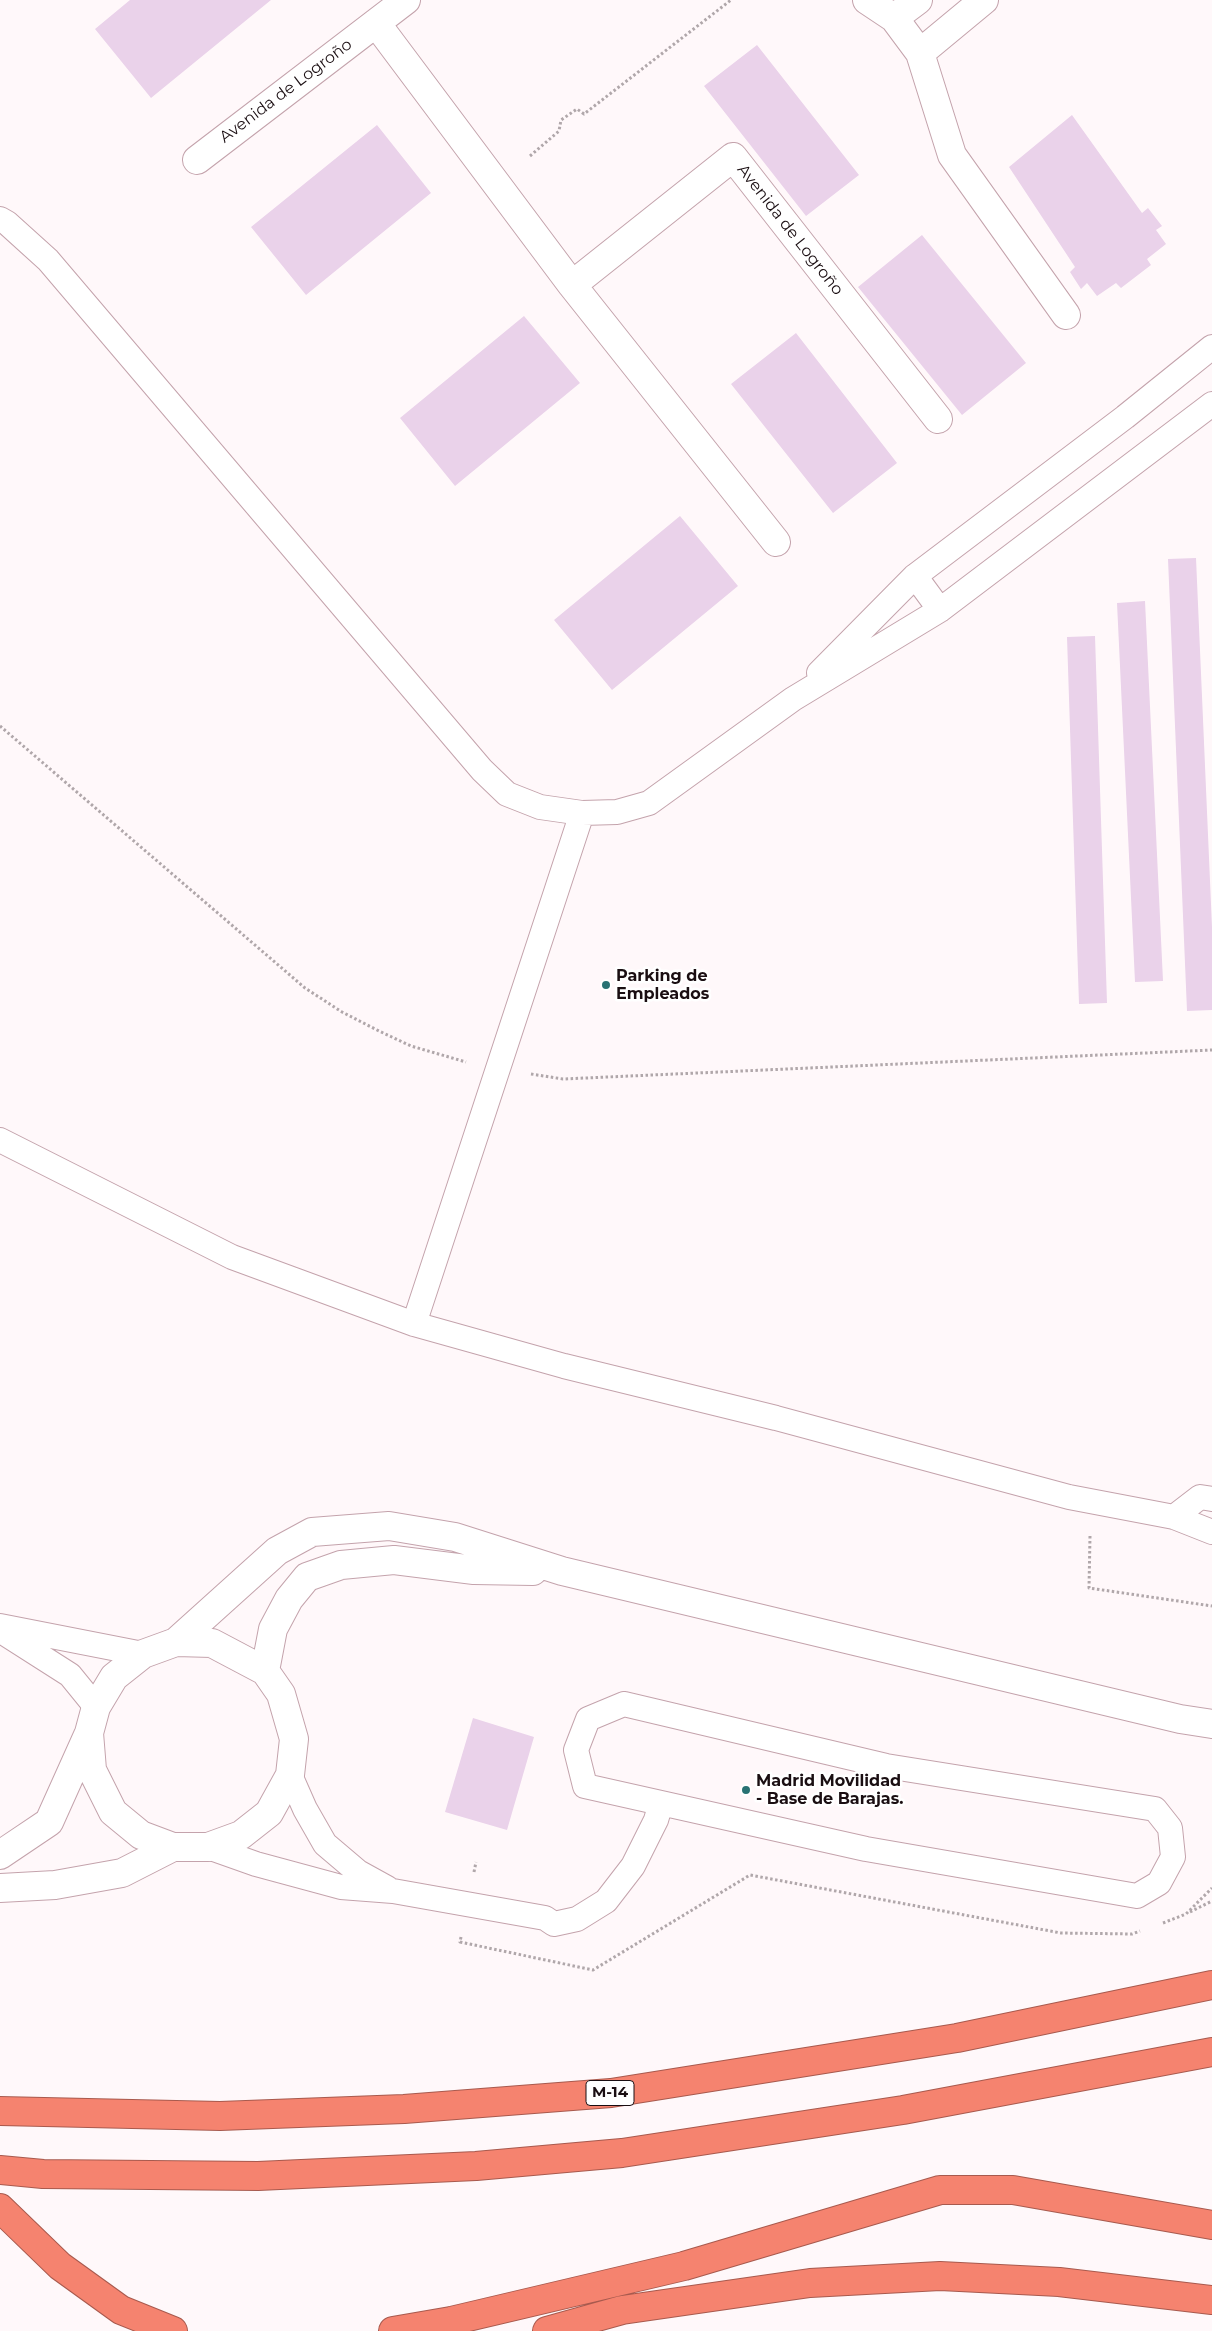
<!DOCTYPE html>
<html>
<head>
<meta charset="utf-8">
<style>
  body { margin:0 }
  canvas { display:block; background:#fff8fa }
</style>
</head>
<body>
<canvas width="1212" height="2331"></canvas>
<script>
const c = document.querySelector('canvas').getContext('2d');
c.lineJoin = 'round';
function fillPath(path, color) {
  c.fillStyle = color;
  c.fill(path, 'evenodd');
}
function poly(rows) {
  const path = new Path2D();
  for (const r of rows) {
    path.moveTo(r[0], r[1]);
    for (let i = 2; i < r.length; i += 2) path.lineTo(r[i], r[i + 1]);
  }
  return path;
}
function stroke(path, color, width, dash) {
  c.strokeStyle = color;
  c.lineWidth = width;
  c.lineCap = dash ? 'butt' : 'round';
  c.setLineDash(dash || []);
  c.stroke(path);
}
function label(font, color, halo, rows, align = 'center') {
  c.font = font + ' Montserrat,sans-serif';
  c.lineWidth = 5;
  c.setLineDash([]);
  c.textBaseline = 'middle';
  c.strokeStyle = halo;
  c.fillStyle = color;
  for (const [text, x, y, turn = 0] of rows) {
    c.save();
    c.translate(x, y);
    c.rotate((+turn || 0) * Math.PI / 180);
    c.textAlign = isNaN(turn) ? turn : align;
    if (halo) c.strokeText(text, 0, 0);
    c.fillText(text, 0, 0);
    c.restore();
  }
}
const building = poly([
  [130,0,271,0,151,98,95,29],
  [757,45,859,175,806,216,704,86],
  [1072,115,1142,213,1148,208,1162,226,1156,230,1166,244,1147,259,1151,265,1121,288,1116,283,1097,296,1087,283,1081,289,1070,272,1075,267,1009,167],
  [377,125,431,193,306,295,251,227],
  [922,235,1026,363,962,415,858,287],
  [524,316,580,383,455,486,400,418],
  [796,333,897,463,833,513,731,384],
  [680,516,738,586,612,690,554,620],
  [1196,558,1212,927,1212,1010,1187,1011,1168,559],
  [1145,601,1163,981,1135,982,1117,603],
  [1095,636,1107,1003,1079,1004,1067,637],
  [473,1718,534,1737,507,1830,445,1812]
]);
const path = poly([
  [530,156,559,131,561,120,577,109,584,114,731,0],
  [0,726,305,988,342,1012,379,1031,411,1046,466,1062],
  [531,1074,563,1079,1212,1050],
  [1090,1536,1089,1588,1212,1606],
  [474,1872,476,1862],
  [1190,1912,1212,1901],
  [1163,1923,1186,1914,1212,1888],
  [461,1937,460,1942,593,1970,750,1875,1061,1933,1132,1934,1140,1931]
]);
const lane = poly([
  [0,219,7,223,48,260,482,770,507,794,540,807,582,813,617,812,649,803,793,699,940,610,1212,404],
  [915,576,940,610],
  [819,673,915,576,1125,417,1212,347],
  [0,1140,232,1257,414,1324,564,1366,776,1418,1069,1497,1174,1517,1212,1532],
  [414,1324,582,813],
  [1174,1517,1200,1497,1212,1499],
  [0,1626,143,1654],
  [1,1631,70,1675,96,1707],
  [624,1704,886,1766,1155,1809,1170,1828,1173,1857,1159,1883,1137,1896,866,1849,585,1786,576,1750,588,1719,624,1704],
  [290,1775,305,1809,325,1844,358,1872,387,1888],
  [208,1847,256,1864,341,1887,393,1891,545,1918,554,1924,577,1919,606,1901,633,1866,656,1820,661,1803]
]);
const street = poly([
  [867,0,894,18,920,53,952,155,1066,315],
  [894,18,918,0],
  [376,23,572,285,776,542],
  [920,53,984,0],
  [197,160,406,0],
  [572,285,733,157,938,419]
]);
const secondary = poly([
  [176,1642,277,1551,312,1532,389,1526,455,1537,562,1571,1180,1719,1212,1724],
  [265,1671,273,1629,289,1599,307,1577,341,1565,394,1560,474,1570,533,1571],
  [0,1855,49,1822,89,1733,96,1707,114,1677,143,1654,176,1642,212,1643,265,1671,281,1694,294,1739,290,1775,269,1813,241,1835,208,1847,173,1847,141,1835,113,1812,92,1770,89,1733],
  [0,1888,55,1885,122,1873,173,1847]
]);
const highway = poly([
  [0,2111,220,2116,404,2109,611,2093,957,2038,1212,1985],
  [0,2170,43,2174,258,2176,476,2166,622,2153,903,2110,1212,2052],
  [0,2208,60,2266,121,2310,173,2331],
  [393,2331,451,2321,684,2266,940,2190,1013,2190,1212,2225],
  [547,2331,622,2310,810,2283,940,2276,1059,2282,1212,2300]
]);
const markers = [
  [606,985,5,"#287273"],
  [746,1790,5,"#287273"]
];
const shields = [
  [610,2093,48]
];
const shieldNames = [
  ["M-14",610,2093]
];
const streetNames = [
  ["Avenida de Logroño",286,91,-37],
  ["Avenida de Logroño",790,230,52]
];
const poiNames = [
  ["Parking de",616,976],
  ["Empleados",616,994],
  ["Madrid Movilidad",756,1781],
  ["- Base de Barajas.",756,1799]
];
fillPath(building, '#ead2ea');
stroke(lane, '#c4a3ac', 26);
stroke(street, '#c4a3ac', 30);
stroke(secondary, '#c4a3ac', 30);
stroke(highway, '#a85a4e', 30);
stroke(path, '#b0a7aa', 3, [2.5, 2.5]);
stroke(lane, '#fff', 24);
stroke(street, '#fff', 28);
stroke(secondary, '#fff', 28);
stroke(highway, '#f5836f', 28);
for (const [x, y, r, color] of markers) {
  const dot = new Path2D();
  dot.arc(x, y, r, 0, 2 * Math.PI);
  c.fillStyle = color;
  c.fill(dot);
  stroke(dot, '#fff', 2);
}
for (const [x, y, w] of shields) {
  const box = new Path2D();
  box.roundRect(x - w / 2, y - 12.5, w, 25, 4);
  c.fillStyle = '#fff';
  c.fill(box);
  stroke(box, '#1a0e12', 1);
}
label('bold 15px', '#1a0e12', null, shieldNames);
label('16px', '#1a0e12', '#fff', streetNames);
label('bold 16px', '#1a0e12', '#fff', poiNames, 'left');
</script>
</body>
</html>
